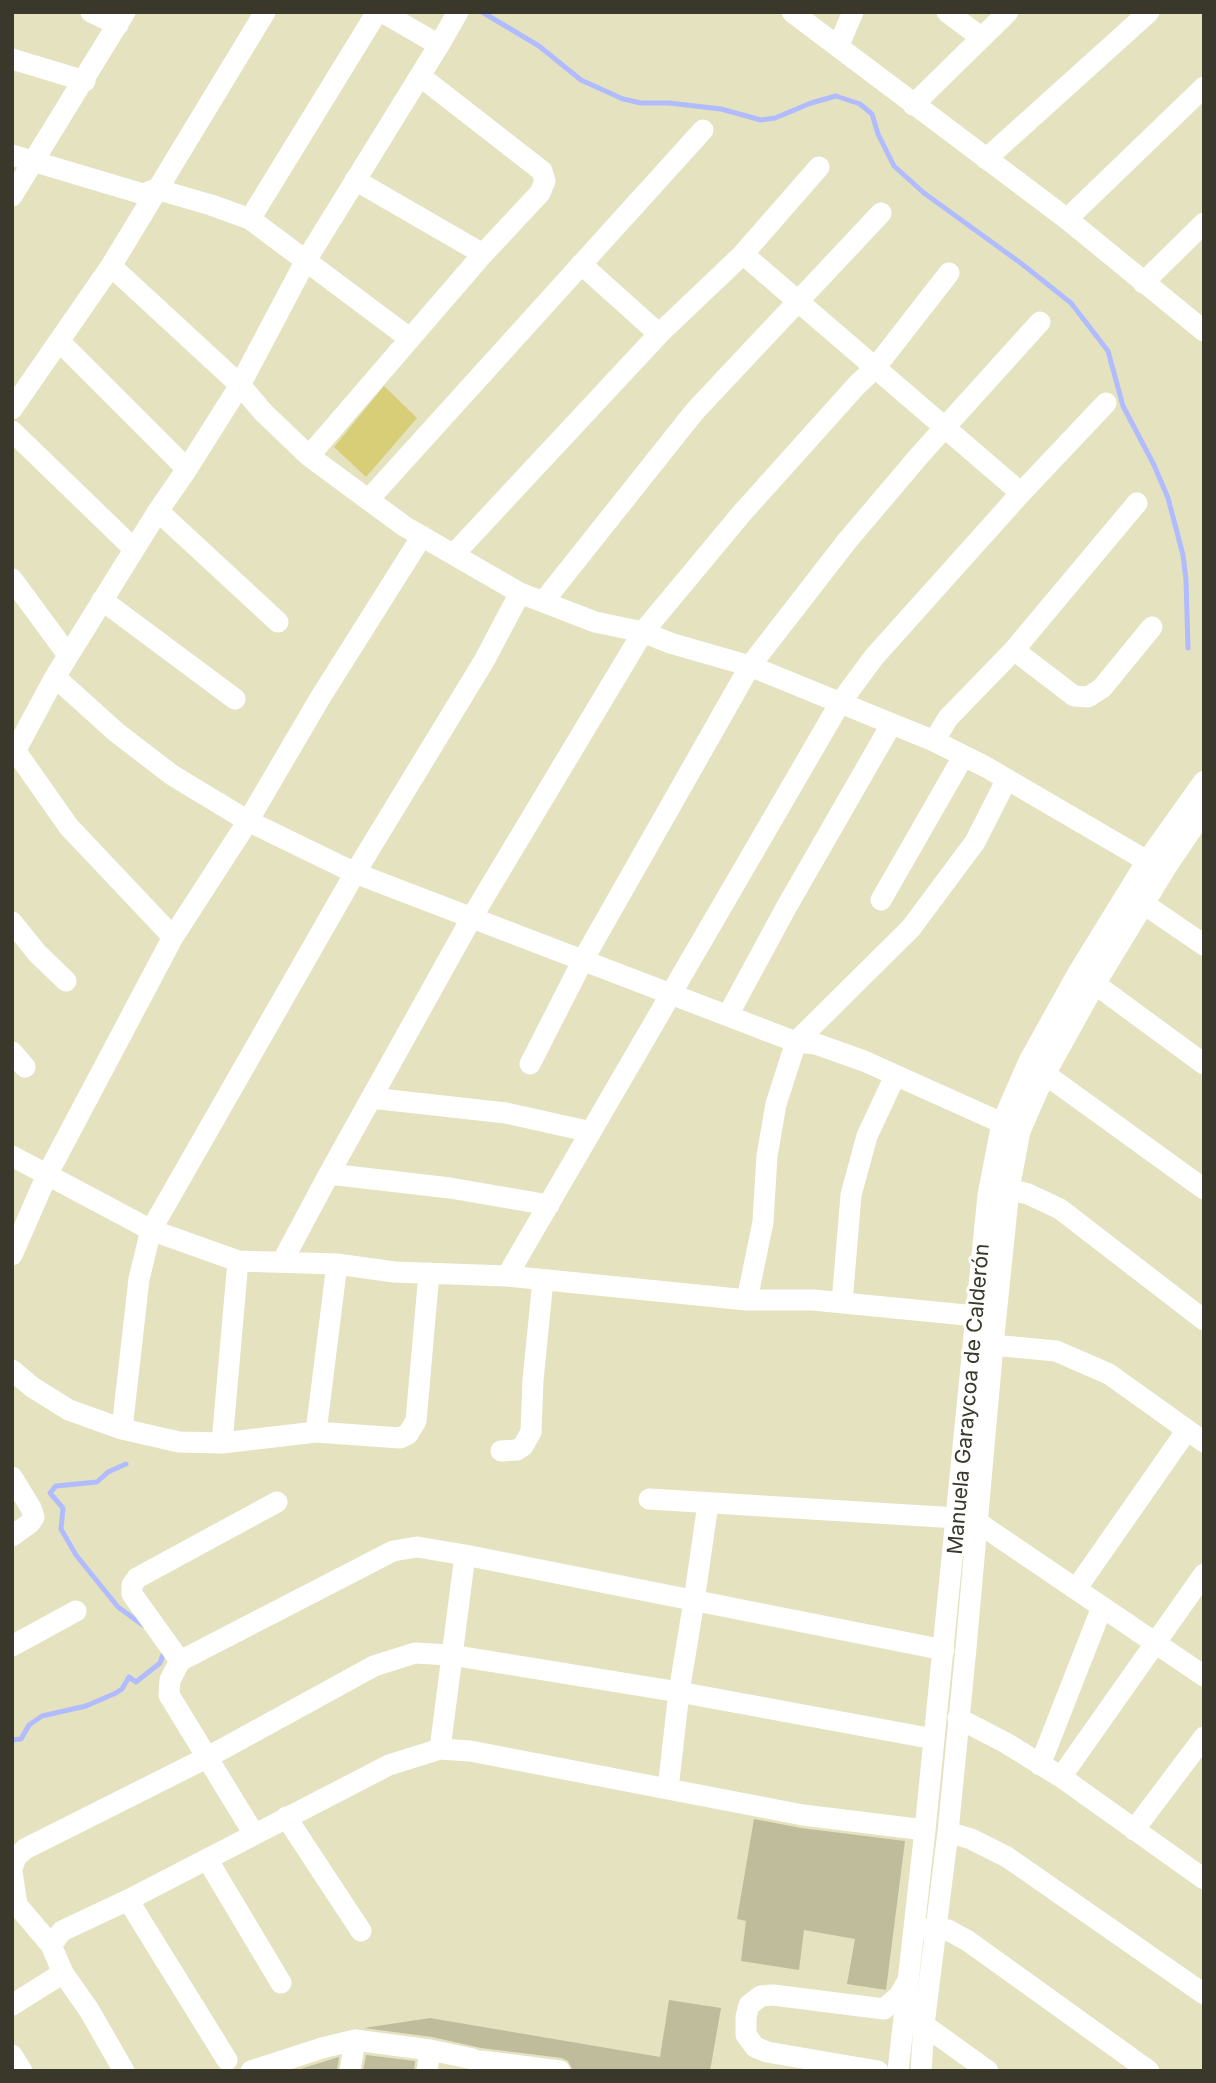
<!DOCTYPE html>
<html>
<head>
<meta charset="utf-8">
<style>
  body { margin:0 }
  #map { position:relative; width:1216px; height:2083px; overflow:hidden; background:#e5e2c0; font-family:Inter,sans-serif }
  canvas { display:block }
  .frame { position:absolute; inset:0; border:14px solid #39382b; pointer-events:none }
</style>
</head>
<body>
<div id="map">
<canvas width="1216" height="2083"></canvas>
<div class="frame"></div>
</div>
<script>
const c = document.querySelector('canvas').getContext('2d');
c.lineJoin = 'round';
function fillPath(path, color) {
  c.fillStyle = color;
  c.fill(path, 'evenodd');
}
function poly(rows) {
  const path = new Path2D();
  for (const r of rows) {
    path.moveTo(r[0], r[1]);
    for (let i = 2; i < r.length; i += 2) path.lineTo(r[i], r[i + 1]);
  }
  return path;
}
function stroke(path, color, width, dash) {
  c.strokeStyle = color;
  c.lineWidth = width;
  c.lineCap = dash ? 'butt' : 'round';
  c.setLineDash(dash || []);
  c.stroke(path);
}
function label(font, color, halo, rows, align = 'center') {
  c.font = font + ' Inter,sans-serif';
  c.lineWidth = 6;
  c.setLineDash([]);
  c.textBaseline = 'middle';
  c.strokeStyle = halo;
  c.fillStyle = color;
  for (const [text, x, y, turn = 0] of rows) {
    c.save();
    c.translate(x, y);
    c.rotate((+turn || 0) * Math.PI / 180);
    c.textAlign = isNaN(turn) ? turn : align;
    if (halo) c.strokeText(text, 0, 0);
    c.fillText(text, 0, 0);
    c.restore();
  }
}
const green = poly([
  [384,386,417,418,366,477,334,447]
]);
const stream = poly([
  [482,12,539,46,581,80,623,99,641,103,669,103,721,109,761,120,775,118,811,103,836,96,860,104,872,114,878,134,894,166,924,193,1022,264,1071,303,1108,351,1123,406,1154,465,1168,498,1183,555,1186,580,1188,648],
  [126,1464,108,1472,97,1482,56,1486,50,1493,63,1508,61,1529,76,1555,118,1607,144,1626],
  [12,1740,21,1739,29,1725,42,1716,86,1706,116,1693,122,1689,129,1677,136,1682,160,1663,164,1652]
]);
const building = poly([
  [754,1819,801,1828,905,1841,886,1990,847,1984,855,1939,804,1930,799,1970,741,1961,746,1921,737,1919],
  [669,2000,721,2008,710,2071,573,2071,568,2061,562,2058,481,2048,432,2037,364,2028,430,2018,660,2057],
  [366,2055,415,2061,414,2071,363,2071],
  [339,2057,337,2071,294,2071,326,2061]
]);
const minor = poly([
  [91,12,118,25],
  [792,12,1067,219,1204,331],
  [947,12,982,38],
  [439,45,458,12],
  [838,47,853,12],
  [12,59,85,81],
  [913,105,1008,12],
  [12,155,143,194,156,189,211,205,250,219,409,338],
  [986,159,1149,12],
  [355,180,483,254],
  [12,196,125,12],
  [250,219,377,12],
  [1067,219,1204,87],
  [743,254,1021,493],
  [581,264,659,334],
  [111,266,240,385,263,412,309,456,404,526,520,593,595,622,643,632,670,643,750,666,934,741,986,767,1147,861],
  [1143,283,1204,223],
  [60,342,187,469],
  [12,409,111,266,265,12],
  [12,431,134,549],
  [309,456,483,254,540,193,545,181,542,171,420,76],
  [369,499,703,130],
  [158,511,278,622],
  [454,554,659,334,743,254,819,167],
  [12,579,68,655],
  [102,600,235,699],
  [543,602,695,411,881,213],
  [1014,650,1074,696,1088,697,1102,688,1152,627],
  [55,677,116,732,172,775,248,821,355,873,796,1042,816,1044,864,1061,1002,1123],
  [934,741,948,718,1014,650,1137,503],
  [12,746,69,827,173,937],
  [12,757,55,677,158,511,187,469,240,385,305,262,439,45,382,12],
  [881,900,963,757],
  [1144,904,1204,945],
  [12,922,37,953,66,981],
  [1095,984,1204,1064],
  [728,1015,787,906,891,725],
  [12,1052,25,1067],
  [530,1064,583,960,750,666,847,541,919,456,1040,322],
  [1045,1074,1204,1189],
  [371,1098,506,1113,591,1132],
  [12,1156,151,1230,238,1261,337,1264,394,1272,507,1276,747,1300,813,1300,976,1316],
  [329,1174,450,1188,549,1205],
  [1009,1189,1028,1194,1060,1209,1204,1320],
  [12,1255,47,1175,173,937,248,821,320,698,422,536],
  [282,1262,329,1174,472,917,643,632,742,513,857,385,875,368,949,273],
  [507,1276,840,703,874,657,1021,493,1106,403],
  [747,1300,763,1222,767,1156,776,1104,796,1042,911,928,975,842,1007,779],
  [842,1303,851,1195,867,1136,895,1076],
  [993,1345,1056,1351,1109,1374,1204,1442],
  [12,1370,32,1387,69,1410,122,1429,179,1442,222,1443,316,1432,400,1438,408,1434,416,1421,429,1273],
  [122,1429,139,1279,151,1230,355,873,484,661,520,593],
  [316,1432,337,1264],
  [222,1443,238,1261],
  [501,1451,517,1450,523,1446,531,1432,533,1380,543,1280],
  [12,1477,31,1508,34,1517,30,1523,12,1536],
  [649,1499,957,1518],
  [977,1522,1204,1676],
  [1076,1589,1187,1430],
  [12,1646,76,1611],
  [180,1661,393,1551,417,1547,465,1555,944,1650],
  [958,1718,1006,1743,1061,1777,1204,1879],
  [440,1749,465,1555],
  [1040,1765,1102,1607],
  [1061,1777,1204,1574],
  [668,1789,679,1692,694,1601,708,1504],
  [286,1817,361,1931],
  [1134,1830,1204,1737],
  [948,1832,971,1839,1007,1857,1204,1994],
  [254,1834,169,1695,170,1680,180,1661,132,1594,132,1585,137,1578,277,1502],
  [207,1859,281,1983],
  [12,1869,16,1857,25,1849,208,1757,374,1666,415,1653,451,1655,679,1692,934,1739],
  [12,1871,17,1905,51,1945],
  [128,1900,227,2060],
  [923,1929,948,1930,968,1941,1149,2071],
  [63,1973,89,2010,124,2071],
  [12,2005,63,1973,51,1945,62,1931,128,1900,389,1765,440,1749,470,1751,803,1815,925,1830],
  [924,2025,988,2071],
  [12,2055,22,2071],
  [482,2061,560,2071],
  [251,2071,322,2048,355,2040,430,2050,473,2059,496,2071],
  [350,2071,355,2040],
  [427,2071,430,2050],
  [878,2071,767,2052,755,2047,746,2035,746,2017,749,2005,761,1996,773,1995,884,2009,899,1996,907,1982],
  [898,2071,925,1830,988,1195,1002,1123,1029,1061,1078,973,1147,861,1204,781],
  [921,2071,924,2025,948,1832,966,1648,993,1345,1009,1189,1020,1131,1045,1074,1095,984,1165,869,1204,811]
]);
const streetNames = [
  ["Manuela Garaycoa de Calderón",969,1399,-85]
];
fillPath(green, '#d8ce78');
stroke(stream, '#b1bcfe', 5);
fillPath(building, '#bfbc9b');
stroke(minor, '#fff', 21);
label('21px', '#39382b', '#fff', streetNames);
</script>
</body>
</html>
